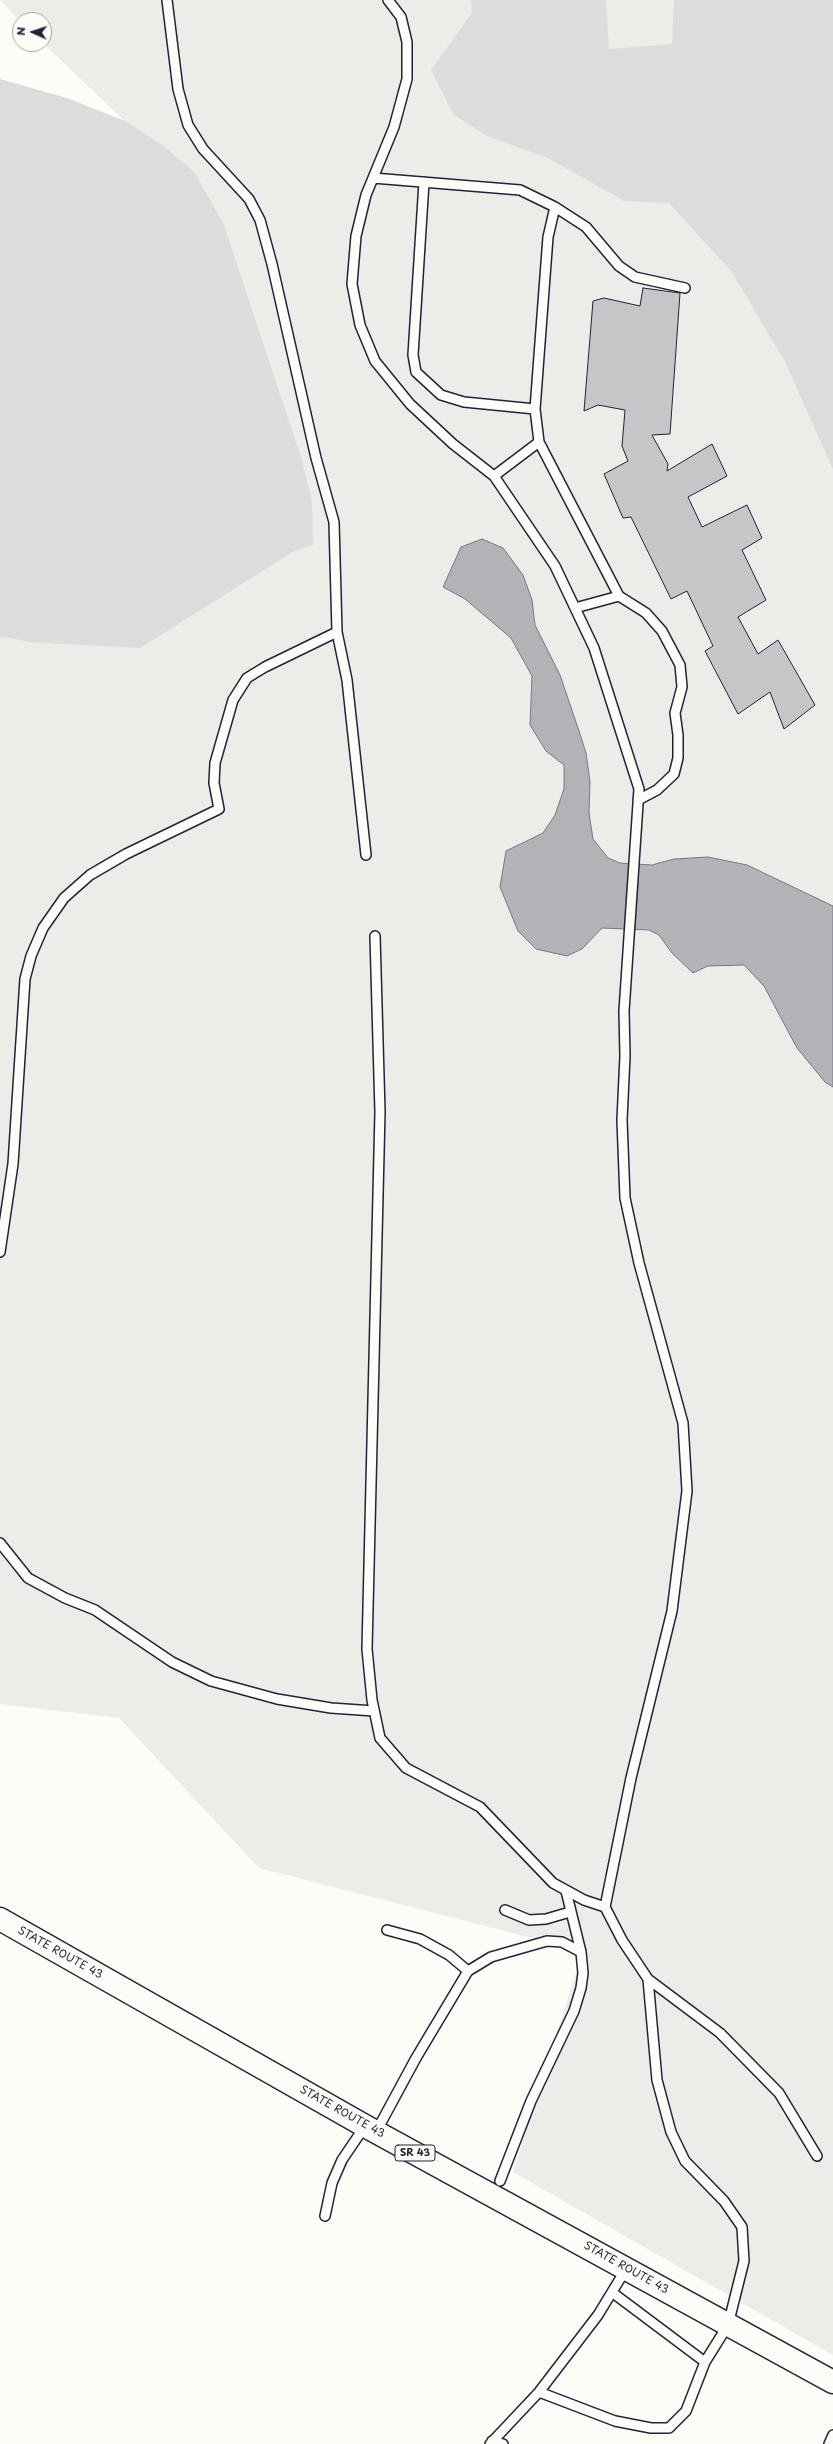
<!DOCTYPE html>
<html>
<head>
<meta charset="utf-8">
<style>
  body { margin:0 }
  #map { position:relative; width:833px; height:2444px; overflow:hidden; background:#fdfcf7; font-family:"Playpen Sans",sans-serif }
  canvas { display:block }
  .north { position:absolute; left:12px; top:12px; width:40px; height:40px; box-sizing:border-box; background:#fdfcf7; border:1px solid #a5a5ac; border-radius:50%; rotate:273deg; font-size:11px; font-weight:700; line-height:16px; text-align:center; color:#22223b }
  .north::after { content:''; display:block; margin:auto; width:14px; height:18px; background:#22223b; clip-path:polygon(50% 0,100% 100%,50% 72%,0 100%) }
</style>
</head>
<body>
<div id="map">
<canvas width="833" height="2444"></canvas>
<div class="north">N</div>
</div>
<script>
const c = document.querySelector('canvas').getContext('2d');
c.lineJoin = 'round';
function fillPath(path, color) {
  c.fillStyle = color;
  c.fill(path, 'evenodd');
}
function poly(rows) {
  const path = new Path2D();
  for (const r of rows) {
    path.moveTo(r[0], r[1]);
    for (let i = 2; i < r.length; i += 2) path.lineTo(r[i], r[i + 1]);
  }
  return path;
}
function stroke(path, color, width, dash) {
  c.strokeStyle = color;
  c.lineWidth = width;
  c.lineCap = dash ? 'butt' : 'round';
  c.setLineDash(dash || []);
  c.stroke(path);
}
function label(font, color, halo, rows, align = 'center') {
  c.font = font + ' "Playpen Sans",sans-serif';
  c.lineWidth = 3;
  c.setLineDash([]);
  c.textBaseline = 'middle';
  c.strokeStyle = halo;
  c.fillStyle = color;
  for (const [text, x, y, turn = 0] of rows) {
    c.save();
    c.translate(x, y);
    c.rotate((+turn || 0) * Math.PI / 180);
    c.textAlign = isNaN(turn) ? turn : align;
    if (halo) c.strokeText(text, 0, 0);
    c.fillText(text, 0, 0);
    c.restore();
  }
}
const built = poly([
  [0,0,761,0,833,376,833,2355,513,2172,583,1951,259,1868,119,1718,0,1704,0,602,185,179,44,44,44,20,20,21]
]);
const green = poly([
  [471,0,606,0,609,49,672,44,674,0,833,0,833,469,785,362,732,272,669,203,624,201,548,158,487,136,454,115,431,70,472,13],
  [0,79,67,98,125,121,165,147,195,173,224,225,302,461,312,501,313,545,296,550,140,648,30,642,0,636]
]);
const water = poly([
  [482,539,503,548,523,575,532,600,535,625,560,675,579,731,586,753,590,782,589,813,593,839,608,858,620,863,652,865,674,859,708,857,747,865,833,906,833,1087,825,1082,797,1048,764,986,744,965,708,966,693,973,672,953,659,935,649,930,602,928,582,949,567,956,536,949,518,931,500,887,506,851,543,833,555,815,564,789,564,765,546,751,530,725,532,676,511,638,465,599,443,587,461,547,482,539]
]);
const building = poly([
  [643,288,680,293,670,434,652,435,668,464,667,471,712,444,727,476,688,497,702,527,747,505,762,538,742,550,766,600,738,617,758,654,778,640,815,705,784,729,770,692,738,714,705,651,713,646,687,591,671,599,631,517,623,518,604,474,628,461,622,446,625,410,598,405,584,411,593,301,604,298,640,306,643,288]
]);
const lane = poly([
  [388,0,401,17,407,42,407,79,394,127,366,195,356,236,352,284,360,325,375,361,410,404,453,444,494,476,555,566,594,648,639,789,624,1011,625,1056,622,1120,625,1198,639,1263,683,1423,687,1491,672,1611,631,1778,605,1907,622,1940,648,1979,720,2033,779,2093,817,2156],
  [373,178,520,190,555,207,586,227,619,266,635,277,685,288],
  [424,182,413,355,416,372,441,395,464,402,535,409],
  [539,442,619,596],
  [494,476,539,442,535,409,548,237,555,207],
  [575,608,619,596,646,613,662,631,680,665,682,687,675,713,678,735,678,758,674,774,657,790,638,800],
  [337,632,347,680,366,855],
  [375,936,380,1112,367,1649,372,1700,380,1738,406,1768,480,1807,553,1883,584,1900,605,1907],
  [0,1252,13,1164,25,979,31,956,43,928,64,898,90,875,126,854,219,809,214,783,215,763,233,700,247,678,265,667,337,632,334,522,316,458,272,264,260,220,249,199,203,149,188,125,178,89,167,0],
  [0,1543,28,1578,65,1598,95,1610,172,1662,211,1681,277,1699,331,1708,374,1711],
  [505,1910,529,1920,546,1919,570,1912],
  [387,1930,420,1939,449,1955,468,1971],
  [376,2132,416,2058,468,1971,491,1957,547,1941,562,1942,581,1952],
  [500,2181,531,2101,574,2011,581,1988,583,1973,581,1952,566,1891],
  [325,2216,332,2183,342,2160,365,2126],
  [613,2293,705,2362],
  [539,2392,615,2421,651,2428,669,2428,686,2411,705,2362,728,2325,744,2261,742,2227,724,2201,685,2161,671,2132,657,2080,648,1979],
  [492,2441,503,2444],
  [490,2444,539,2392,598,2315,626,2269],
  [829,2444,833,2435]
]);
const primary = poly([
  [0,1919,365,2126,833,2382]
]);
const shields = [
  [415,2153,40]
];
const shieldNames = [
  ["SR 43",415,2153]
];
const streetNames = [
  ["STATE ROUTE 43",60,1953,29],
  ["STATE ROUTE 43",342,2112,29],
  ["STATE ROUTE 43",626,2268,29]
];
fillPath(built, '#ecece9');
fillPath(green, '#dddcdb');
fillPath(water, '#b2b2b7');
stroke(water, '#787885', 1);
fillPath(building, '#c6c6c8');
stroke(building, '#22223b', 1);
stroke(lane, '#22223b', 12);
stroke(primary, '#22223b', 25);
stroke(lane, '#fdfcf7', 9);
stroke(primary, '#fdfcf7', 22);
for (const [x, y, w] of shields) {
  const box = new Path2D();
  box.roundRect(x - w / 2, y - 8, w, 16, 3);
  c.fillStyle = '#fdfcf7';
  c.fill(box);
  stroke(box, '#22223b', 1);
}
label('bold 10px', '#22223b', null, shieldNames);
label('11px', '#22223b', '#fdfcf7', streetNames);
</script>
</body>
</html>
